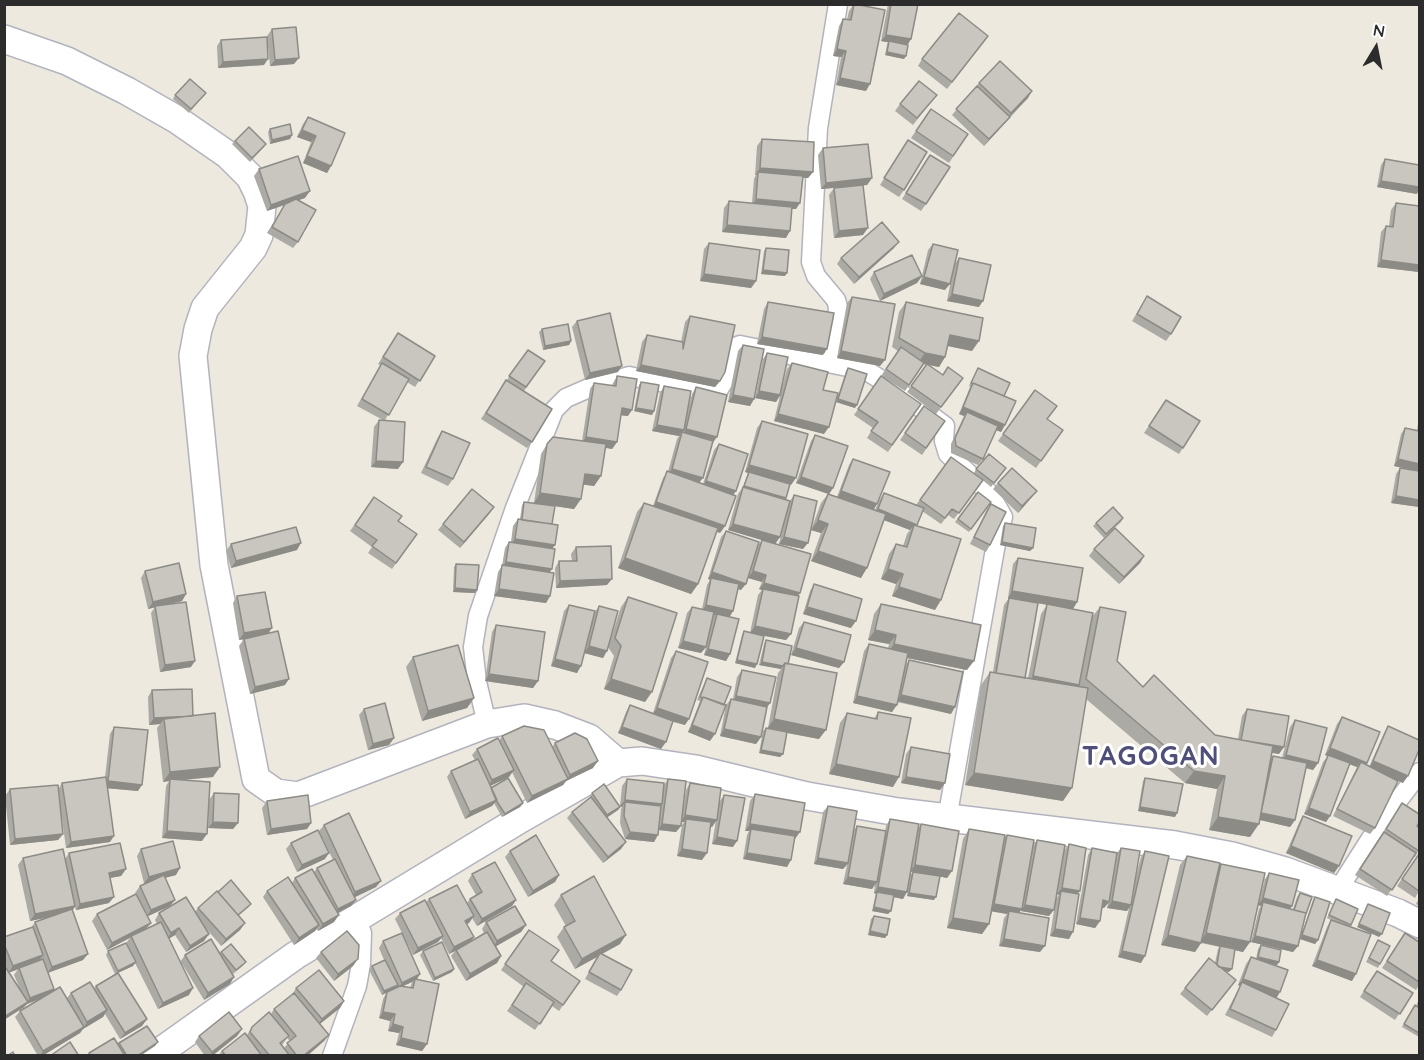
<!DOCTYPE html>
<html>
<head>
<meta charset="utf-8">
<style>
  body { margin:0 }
  #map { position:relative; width:1424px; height:1060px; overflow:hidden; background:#ede9df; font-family:Quicksand,sans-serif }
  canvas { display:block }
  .frame { position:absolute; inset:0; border:6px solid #2c2c2c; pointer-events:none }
  .north { position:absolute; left:1346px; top:18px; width:60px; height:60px; -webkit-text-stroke:4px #fff; paint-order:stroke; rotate:10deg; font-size:16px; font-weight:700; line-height:24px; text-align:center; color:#2c2c2c }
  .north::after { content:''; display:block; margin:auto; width:21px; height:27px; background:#2c2c2c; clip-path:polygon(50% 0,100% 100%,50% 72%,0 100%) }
</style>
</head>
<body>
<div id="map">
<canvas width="1424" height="1060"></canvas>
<div class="frame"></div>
<div class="north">N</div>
</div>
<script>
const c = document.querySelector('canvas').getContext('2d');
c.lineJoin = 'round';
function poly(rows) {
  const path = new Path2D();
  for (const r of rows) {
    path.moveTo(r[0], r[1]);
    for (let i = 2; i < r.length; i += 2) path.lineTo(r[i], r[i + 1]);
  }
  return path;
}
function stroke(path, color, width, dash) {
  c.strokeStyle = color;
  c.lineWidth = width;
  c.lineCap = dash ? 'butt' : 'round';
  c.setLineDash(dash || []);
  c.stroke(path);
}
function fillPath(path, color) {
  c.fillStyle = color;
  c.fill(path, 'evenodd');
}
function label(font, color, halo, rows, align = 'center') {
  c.font = font + ' Quicksand,sans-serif';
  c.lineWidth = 6;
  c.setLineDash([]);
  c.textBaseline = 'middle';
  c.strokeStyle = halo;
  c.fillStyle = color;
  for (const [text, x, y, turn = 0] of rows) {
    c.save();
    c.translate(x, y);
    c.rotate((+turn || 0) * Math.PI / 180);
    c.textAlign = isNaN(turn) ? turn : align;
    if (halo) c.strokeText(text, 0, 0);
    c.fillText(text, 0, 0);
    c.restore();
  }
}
const street = poly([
  [833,364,838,307,836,300,816,276,811,262,818,128,838,4],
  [487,724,477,682,473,647,478,616,515,508,554,410,566,398,589,388,629,376,711,392,719,389,724,381,732,351,735,347,740,345,833,364,867,371,891,386,945,426,944,441,948,454,990,494,1003,517,997,538,947,819],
  [1338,890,1380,824,1420,772],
  [332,1056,357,986,361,964,362,933,357,919]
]);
const secondary = poly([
  [4,39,67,61,127,91,176,119,228,155,250,177,257,191,262,206,259,235,253,248,205,308,198,329,193,356,214,565,256,779,276,793,298,796,487,724,524,718,555,725,589,738,618,763],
  [154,1056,296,955,522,818,618,763,642,761,696,769,807,796,898,812,1175,845,1232,856,1285,871,1398,913,1420,924]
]);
const wall = poly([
  [854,4,866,91,836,85,841,57,833,56,839,26,843,19,847,20,849,11],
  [888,4,918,4,911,39,907,45,904,59,885,55,887,45,888,42,881,41],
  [272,29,294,64,270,66,267,36],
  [221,40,264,65,218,68,217,46],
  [984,42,947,89,918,66,922,59],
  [979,83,1028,98,984,146,952,115],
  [175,95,203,96,189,113,173,99],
  [932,101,913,125,895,111,900,104],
  [931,109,968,134,949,163,911,138],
  [308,117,331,166,327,173,303,163,311,142,297,137,303,124],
  [270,129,292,135,290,139,270,144,268,132],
  [762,139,813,172,808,178,802,178,796,209,792,209,786,238,722,232,724,208,729,201,752,203,754,179,756,175,755,175,757,146],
  [235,141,264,147,250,162,232,144],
  [904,147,904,190,899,197,880,185],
  [823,148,872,178,867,185,821,189,818,155],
  [1385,159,1417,194,1377,187,1381,165],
  [926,161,926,204,921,211,902,199],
  [259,169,305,198,298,200,298,242,293,248,267,233,284,205,267,211,254,176],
  [834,188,863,235,834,238,829,195],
  [1396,203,1419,272,1377,267,1381,232,1386,226,1389,226,1391,210],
  [709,243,756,281,751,288,700,281,704,249],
  [933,244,945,290,920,284,922,276,917,283,880,301,870,279,874,272,922,276,928,250],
  [766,248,785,276,761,274,764,251],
  [894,248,854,284,837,264,841,258],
  [959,258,979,307,947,301,954,265],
  [1147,296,1171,334,1166,341,1132,321],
  [852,297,880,366,837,358,847,303],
  [768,302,823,355,757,344,764,309],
  [906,302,972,351,948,346,945,357,939,367,929,365,943,375,963,378,936,414,907,392,927,365,924,364,905,391,881,376,898,351,892,347,899,312],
  [690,316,720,381,715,387,636,371,642,342,647,335,681,342,685,322],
  [577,321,618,372,585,380,572,327],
  [542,329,571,341,569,345,543,350,539,332],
  [398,333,435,356,415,387,407,382,385,420,398,469,371,467,374,427,379,420,383,420,357,406,380,365,378,364],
  [743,345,754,399,750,406,728,402,738,351],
  [528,350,545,361,524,391,507,380],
  [767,353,781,391,787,369,792,363,823,390,824,434,774,421,780,396,776,402,755,398,763,359],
  [848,368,855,408,836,402,846,371],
  [978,368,1004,396,1005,425,1001,432,996,430,983,459,978,465,951,453,951,444,964,416,959,414,970,387,969,386],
  [617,376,628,416,621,415,617,442,612,449,605,447,601,476,594,486,583,484,581,499,574,509,555,506,552,524,552,548,550,572,550,596,546,603,494,596,498,572,502,566,505,548,509,542,511,542,513,526,518,519,520,519,522,505,524,502,534,503,541,454,547,444,582,441,590,389,594,383,612,386,613,383],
  [881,376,921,404,888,452,867,438,873,428,854,415],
  [641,382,654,411,652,415,634,411,639,385],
  [664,386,686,416,692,394,696,387,699,483,703,484,714,450,719,444,736,491,733,495,725,526,720,533,717,531,698,584,691,594,618,568,637,512,644,503,653,506,663,478,668,472,677,439,679,436,652,431,660,393],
  [502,387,532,442,527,448,481,419],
  [1035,390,1047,420,1063,430,1036,468,998,441],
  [1166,400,1200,421,1179,454,1144,433],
  [924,406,945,421,922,455,900,440],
  [1419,418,1419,507,1391,503,1396,474,1400,468,1411,470,1394,466,1401,434,1405,428,1417,430],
  [762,421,791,485,790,484,785,499,790,501,794,495,803,549,779,544,785,518,780,537,775,544,800,593,798,596,791,634,786,640,754,634,755,668,735,663,742,635,744,631,750,633,758,595,762,590,759,589,762,582,748,578,752,565,741,590,738,589,733,611,729,617,730,654,726,661,704,655,706,647,701,653,678,648,687,613,692,607,702,609,707,585,710,580,708,579,721,537,726,531,759,544,762,540,728,530,738,494,743,487,748,473,745,472,757,428],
  [442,431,453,479,448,486,421,473,438,437],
  [815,435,833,488,829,494,837,497,849,465,853,459,877,504,873,510,875,510,880,499,884,493,916,505,951,457,983,480,954,519,948,515,941,524,922,511,916,525,935,610,892,596,896,584,881,579,889,554,896,544,903,546,907,534,910,530,884,520,861,578,811,561,821,533,811,530,821,503,828,494,796,483,811,441],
  [1006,468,991,487,974,473,976,469],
  [998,483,1032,497,1018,513,993,489],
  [978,492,991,502,969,532,955,522],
  [374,497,398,521,417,534,392,569,368,553,372,547,350,531],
  [991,504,990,545,986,552,970,544,986,511],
  [489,514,460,548,438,530,443,524],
  [1123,518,1121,522,1104,538,1093,526,1096,523],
  [1005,523,1033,548,1030,551,1000,545,1003,526],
  [231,544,297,550,231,568,226,551],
  [576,547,607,585,556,588,555,568,559,561,572,561,571,554],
  [1094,549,1144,556,1140,563,1119,584,1089,556],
  [1018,558,1077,602,1073,609,1092,617,1100,607,1117,661,1143,687,1215,735,1238,739,1242,716,1247,709,1279,754,1272,753,1271,759,1273,756,1282,758,1290,727,1295,720,1318,763,1313,770,1306,768,1295,820,1290,827,1260,820,1250,837,1209,830,1217,789,1185,783,1086,699,1063,801,965,785,981,685,990,672,993,672,1004,605,1009,598,1008,598,1013,564],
  [1013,599,1047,605,1041,614,1028,678,1025,678],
  [456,564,475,593,453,592,454,567],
  [145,571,186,594,182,601,165,605,191,667,160,672,151,613,155,607,148,609,141,578],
  [814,584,851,628,803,614,810,591],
  [237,596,272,628,268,633,285,685,250,694,239,646,244,639,247,638,239,640,233,603],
  [628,597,645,702,604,689,614,656,608,647,603,658,584,653,577,673,551,666,564,611,569,605,595,612,599,606,609,644,621,607],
  [881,604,967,670,907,658,906,665,909,660,951,714,897,702,892,712,853,703,864,651,869,644,888,649,889,644,868,640,874,614],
  [804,622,844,662,839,668,791,655,799,628],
  [496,625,538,681,533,688,485,681,492,632],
  [766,640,788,664,819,739,787,733,783,754,780,757,759,753,763,731,766,728,768,728,778,673,781,669,759,665,764,644],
  [676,651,685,725,673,722,661,749,618,733,626,712,630,705,653,713,671,658],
  [413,657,474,698,467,708,422,721,406,667],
  [742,670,770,703,767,707,761,737,756,744,720,736,726,705,731,699,733,699,737,677],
  [707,678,710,741,688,732,700,701,697,700,705,682],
  [152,690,193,716,213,777,183,780,202,841,162,838,166,786,169,781,163,782,157,728,160,724,149,725,148,697],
  [364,709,394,738,389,745,368,750,359,715],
  [878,712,893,787,829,774,840,723,847,713,874,719],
  [1342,717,1367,763,1366,765,1369,767,1384,733,1388,726,1403,783,1388,776,1375,828,1370,834,1333,816,1357,767,1349,764,1330,816,1326,822,1304,814,1323,762,1328,756,1325,755,1337,724],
  [114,727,138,791,107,788,110,842,66,848,61,811,63,834,58,840,10,845,5,796,10,789,59,788,62,783,105,777,110,734],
  [502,736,552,747,555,743,593,768,566,781,563,785,527,803,512,772,509,777,490,786,491,788,523,803,520,807,502,817,494,803,492,806,465,819,447,777,451,771,475,760,472,755,477,749,499,741],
  [911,747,945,783,940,790,901,783,906,754],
  [1145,778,1177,813,1175,817,1138,811,1143,781],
  [627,779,664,785,668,779,683,809,686,790,690,783,720,801,724,795,733,847,712,844,716,820,712,827,711,826,702,860,677,856,682,825,684,822,681,822,681,826,676,832,659,830,654,842,625,839,620,823,621,809,622,807,620,806,622,786],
  [214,793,238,823,233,829,208,828,209,800],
  [592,793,620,807,618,810,607,817,626,842,621,849,603,863,567,818,572,812,590,798,590,797],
  [755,794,795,839,787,867,743,859,747,835,749,831,745,831,750,801],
  [267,801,311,823,307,829,267,835,262,808],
  [1402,803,1417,826,1419,850,1415,857,1413,857,1387,896,1355,875],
  [828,806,854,830,857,826,885,831,886,826,890,819,918,829,921,824,952,871,947,878,940,876,934,900,907,896,910,875,913,872,911,872,903,899,894,897,888,914,872,911,876,894,874,893,875,884,872,889,843,884,847,865,843,869,814,864,823,812],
  [1303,816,1339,866,1334,873,1286,853,1299,823],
  [324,825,381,881,376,887,355,897,356,900,351,906,338,913,334,922,318,931,317,929,315,931,294,945,263,897,267,891,292,883,295,878,314,872,317,868,333,860,319,831],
  [969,829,1004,838,1007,835,1033,846,1037,840,1064,851,1069,844,1077,894,1069,939,1050,936,1056,898,1059,895,1057,894,1049,916,1021,911,1021,910,1019,913,1040,952,999,946,1004,918,1007,914,992,911,989,924,982,934,947,928,963,839],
  [291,843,325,859,297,872,286,849],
  [1092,848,1117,853,1121,848,1135,880,1141,857,1145,851,1141,963,1118,957,1129,908,1127,911,1107,908,1108,903,1104,908,1102,908,1100,921,1095,928,1076,924,1088,855],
  [141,849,176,875,165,878,175,900,170,906,195,912,198,908,249,907,238,916,245,923,240,930,221,946,204,926,209,934,204,941,186,952,175,935,169,938,180,962,185,955,220,954,221,952,244,965,233,974,229,969,230,984,204,1000,181,962,189,995,158,1009,135,963,133,966,118,973,147,1019,142,1026,120,1039,105,1014,103,1017,83,1029,80,1033,42,1056,38,1056,15,1017,20,1011,40,999,27,1004,23,1008,4,963,4,937,31,928,35,922,52,916,30,921,18,865,23,858,65,859,69,853,126,869,121,876,110,878,109,903,76,910,75,907,72,911,83,960,48,973,54,989,53,991,67,998,71,993,94,988,96,986,115,974,106,955,108,951,126,943,130,938,107,950,92,921,97,914,136,894,135,893,140,886,150,882,144,883,137,856],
  [170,906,159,913,155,920,157,924,146,929,148,916],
  [18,969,14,975,19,987,9,972],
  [510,851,559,875,555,882,528,897,505,857],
  [1419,854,1419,891,1415,898,1397,886],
  [1187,856,1219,866,1221,864,1250,942,1243,952,1235,950,1229,972,1225,971,1236,980,1207,1016,1180,994,1185,988,1215,963,1218,949,1220,947,1201,943,1195,952,1161,945,1180,865],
  [1269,873,1292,906,1290,909,1293,909,1297,897,1300,893,1305,917,1298,946,1293,952,1251,942,1259,909,1261,906,1258,905,1265,879],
  [472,874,516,900,512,906,477,926,472,918,469,923,467,924,474,937,471,941,484,933,482,929,486,922,526,925,521,932,496,946,501,956,497,963,466,981,451,956,455,951,449,954,441,938,438,942,413,955,395,919,400,913,426,902,429,899,467,903,470,899,476,895,468,881],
  [561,895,620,944,602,954,621,990,617,996,585,979,597,957,575,969,557,937,564,927,566,926,554,905],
  [1315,897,1318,940,1315,944,1300,939,1313,900],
  [1419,898,1419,906,1416,904],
  [1336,899,1351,925,1350,927,1352,981,1312,966,1327,927,1331,920,1327,918],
  [874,916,887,935,885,938,868,935,871,919],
  [529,930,551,961,580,981,559,1011,552,1006,535,1030,507,1011,524,987,501,970],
  [1405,933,1419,942,1419,985,1416,990,1382,968],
  [1378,940,1380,964,1378,968,1366,962],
  [383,941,417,979,427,1044,422,1051,396,1045,399,1033,388,1031,390,1021,379,1018,383,999,387,992,392,990,382,995,369,970,372,966,384,960,379,948],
  [412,982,410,988,403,986],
  [1261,945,1279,962,1277,965,1269,964,1277,998,1276,1030,1272,1037,1225,1015,1240,986,1238,985,1246,964,1251,957,1256,959,1258,949],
  [423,951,454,969,452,972,433,981,420,955],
  [321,952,353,966,334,981,316,958],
  [1377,971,1413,993,1395,1020,1360,997],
  [296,988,344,1001,340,1008,320,1024,329,1035,324,1041,307,1056,218,1056,222,1051,247,1035,252,1027,271,1014,274,1009,292,995],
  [287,1038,290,1041,284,1048,282,1045],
  [1419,999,1419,1008,1416,1006],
  [1419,1008,1419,1037,1402,1027,1412,1009],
  [242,1029,237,1036,212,1056,205,1056,195,1042,199,1036]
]);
const shadedWall = poly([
  [886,35,911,39,907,46,881,41],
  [837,49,846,51,841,57,833,56],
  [887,52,906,56,904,59,885,55],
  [299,58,294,64,270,66,275,60],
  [268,59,264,65,218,68,223,62],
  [840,78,870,84,866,91,836,85],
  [1032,91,1028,98,1006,120,1011,113],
  [1010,117,1005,123,984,146,989,139],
  [302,130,316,136,311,142,297,137],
  [292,135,290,139,270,144,272,140],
  [307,156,331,166,327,173,303,163],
  [760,168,813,172,808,178,758,175,758,172,756,175,755,175],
  [872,178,867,185,821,189,826,183],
  [1381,181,1419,187,1419,190,1417,194,1377,187],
  [310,191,305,198,267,211,271,205],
  [756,199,800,203,796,209,752,206],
  [727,225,790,231,786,238,722,232],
  [868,228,863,235,834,238,839,231],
  [899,242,894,248,854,284,859,277],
  [1381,260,1419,265,1419,272,1377,267],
  [763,270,787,273,785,276,761,274],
  [704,274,756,281,751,288,700,281],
  [922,276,917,283,880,301,884,294],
  [924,277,950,284,945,290,920,284],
  [952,294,983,301,979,307,947,301],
  [950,335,979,341,972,351,943,345],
  [762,337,827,349,823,355,757,344],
  [571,341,569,345,543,350,545,346],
  [841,351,885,360,880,366,837,358],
  [925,353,945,357,939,367,918,363],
  [641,365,720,381,715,387,636,371],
  [622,366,618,372,585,380,590,373],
  [759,391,780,395,776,402,755,398],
  [733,395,754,399,750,406,728,402],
  [838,399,857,405,855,408,836,402],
  [963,407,1005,425,1001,432,965,417,967,412,964,416,959,414],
  [622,408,632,410,628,416,617,415],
  [636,408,654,411,652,415,634,411],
  [778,414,829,427,824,434,774,421],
  [657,425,684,430,679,436,652,431],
  [686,429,717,437,712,444,682,436],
  [586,437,617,442,612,449,581,444],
  [1398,459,1419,464,1419,471,1394,466],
  [376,461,403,462,398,469,371,467],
  [749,465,796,478,791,485,745,472],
  [672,469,703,478,698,484,667,475],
  [585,474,601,476,594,486,578,484],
  [801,477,833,488,829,494,796,483],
  [706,481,736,491,731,498,702,487],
  [744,486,786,498,783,502,742,489],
  [841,491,877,504,873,511,837,498],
  [1037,491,1032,497,1018,513,1022,506],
  [540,493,581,499,574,509,534,503],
  [1396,496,1419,500,1419,507,1391,503],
  [656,502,725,526,720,533,652,508],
  [494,507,489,514,460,548,464,542],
  [878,509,917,525,912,531,914,525,910,530,873,516],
  [818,520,828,524,821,533,811,530],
  [733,524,780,537,775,544,728,530],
  [784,537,808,543,803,549,779,544],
  [515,539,555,545,550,552,510,545],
  [1002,542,1033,548,1030,551,1000,545],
  [301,543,297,550,231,568,236,561],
  [818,551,867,568,861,578,811,561],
  [1144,556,1140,563,1119,584,1124,577],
  [625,558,698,584,691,594,618,568],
  [506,562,552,569,547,576,501,569],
  [888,569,903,574,896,584,881,579],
  [753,571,766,575,762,582,748,578],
  [712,572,746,584,741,590,708,579],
  [612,579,607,585,556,588,560,581],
  [764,583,800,593,795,600,759,589],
  [899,587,941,600,935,610,892,596],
  [455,588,477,590,475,593,453,592],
  [499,589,550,596,546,603,494,596],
  [1012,591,1077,602,1073,609,1008,598],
  [186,594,182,601,148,609,153,602],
  [706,605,733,611,729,618,701,612],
  [807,607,856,621,851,628,803,614],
  [755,626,791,634,786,640,750,633],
  [272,628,267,635,239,640,244,633],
  [875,630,896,635,889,644,868,640],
  [683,641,706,647,701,653,678,648],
  [894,644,974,661,967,670,887,654],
  [589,646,607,651,603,658,584,653],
  [796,648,844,662,839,668,791,655],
  [708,649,730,654,726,661,704,655],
  [555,659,581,666,577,673,551,666],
  [737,660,757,664,755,668,735,663],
  [195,661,191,667,160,672,165,665],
  [762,662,783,666,781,669,759,665],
  [489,674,538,681,533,688,485,681],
  [1033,676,1079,685,1072,695,1026,686],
  [289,679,285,685,250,694,255,687],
  [611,679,652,692,645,702,604,689],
  [901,695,955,707,951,714,897,701],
  [736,696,770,703,765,710,732,703],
  [857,696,897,705,892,712,853,703],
  [474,698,467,708,422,721,428,711],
  [657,708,689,719,685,725,652,715],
  [193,716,164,719,160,724,149,725,154,718],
  [774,719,826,730,819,739,767,729],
  [692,725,715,734,710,741,688,732],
  [622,727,666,742,661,749,618,733],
  [724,729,761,737,756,744,720,736],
  [394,738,389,745,368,750,373,744],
  [1241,740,1284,747,1279,754,1237,746],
  [1330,748,1367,763,1363,769,1361,762,1357,767,1325,755],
  [761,750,783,754,780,757,759,753],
  [1286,755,1318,763,1313,770,1281,761],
  [598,761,593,768,566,781,563,785,527,803,532,796,567,779,570,775],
  [1373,761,1408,776,1403,783,1369,768],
  [836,764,899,777,893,787,829,774],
  [220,767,213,777,170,781,170,779,169,781,163,782,170,772],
  [514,770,509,777,488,787,492,780],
  [1194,771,1225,776,1217,789,1185,783],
  [974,773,1072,788,1063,801,965,785],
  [906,777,945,783,940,790,901,783],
  [108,781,142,785,138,791,104,788],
  [497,800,492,806,465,819,470,812],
  [625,800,662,804,657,810,625,802,622,807,620,806],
  [523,803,520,807,502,817,505,814],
  [620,807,618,810,605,819,607,815],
  [1140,807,1177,813,1175,817,1138,811],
  [1309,808,1330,816,1326,822,1304,814],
  [1260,813,1295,820,1290,827,1256,819],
  [685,815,717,820,712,827,686,823,686,819,684,822,681,822],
  [1218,817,1259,824,1250,837,1209,830],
  [213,822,238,823,233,829,208,828],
  [311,823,307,829,267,835,271,829],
  [662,824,681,826,676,832,658,830],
  [750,824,800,832,795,839,751,831,751,829,749,831,745,831],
  [167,831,207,834,202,841,162,838],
  [630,832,658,835,654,842,625,839],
  [63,834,58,840,10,845,15,839],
  [114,836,110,842,66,848,71,842],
  [717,837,737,841,733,847,712,844],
  [626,842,621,849,603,863,608,857],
  [1291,846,1339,866,1334,873,1286,853],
  [682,849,707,853,702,860,677,856],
  [329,853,325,859,297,872,302,865],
  [747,853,791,860,787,867,743,859],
  [818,858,848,863,843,869,814,864],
  [915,865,952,871,947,878,910,871],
  [180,868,176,875,144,883,149,877],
  [126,869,121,876,104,879,109,873],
  [559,875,555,882,528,897,533,891],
  [848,877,877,882,872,889,843,884],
  [381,881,376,887,351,899,355,892],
  [878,887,907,892,903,899,877,894,877,892,876,894,874,893],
  [1062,888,1080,891,1075,897,1061,891,1059,895,1057,894],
  [909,893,936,897,934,900,907,896],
  [114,897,109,903,76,910,80,904],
  [1263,898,1292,906,1287,913,1263,902,1261,906,1258,905],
  [175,900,170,906,146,917,151,910],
  [356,900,351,906,333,915,338,909],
  [516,900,512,906,477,926,482,919],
  [1103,900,1109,902,1104,908,1099,907],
  [1112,901,1131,905,1127,911,1107,908],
  [994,904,1022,909,1017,915,1009,911,1007,914,989,911],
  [1025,905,1054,910,1049,916,1021,911],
  [75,906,71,913,30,921,35,914],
  [874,907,891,911,888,914,872,911],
  [339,915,334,922,318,931,323,924],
  [474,916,469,923,460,927,465,921],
  [953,918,989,924,982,934,947,928],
  [1080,918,1100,921,1095,928,1076,924],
  [151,923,146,929,107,950,112,943],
  [245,923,240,930,221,946,226,939],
  [1359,924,1382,934,1379,937,1357,927],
  [319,925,315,931,294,945,299,938],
  [526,925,521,932,493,948,497,941],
  [179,928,175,935,167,940,171,933],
  [1055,929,1073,932,1069,939,1050,936],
  [870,931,887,935,885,938,868,935],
  [1206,933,1250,942,1243,952,1200,942,1201,943,1195,952,1161,945,1168,935,1200,942],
  [209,934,204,941,186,952,190,946],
  [626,935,620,944,598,956,600,953,597,957,575,969,582,959],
  [1302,935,1318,940,1315,944,1300,939],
  [443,936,438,942,413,955,418,948],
  [1255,936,1298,946,1293,952,1251,942],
  [474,937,469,944,449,954,454,947],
  [1004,939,1045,946,1040,952,999,946],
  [1122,951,1145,956,1141,963,1118,957],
  [88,954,83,960,47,973,52,967],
  [43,955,38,962,8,973,13,966],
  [501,956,497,963,466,981,470,974],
  [1258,957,1279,962,1277,965,1256,961],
  [358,959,353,966,334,981,338,974],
  [1317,960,1356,974,1352,981,1312,966],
  [136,962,133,966,115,974,118,971],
  [1217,966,1232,969,1229,972,1214,969],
  [454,969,452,972,433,981,435,978],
  [420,974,416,981,415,979,412,982,397,989,402,983],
  [234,977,230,984,204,1000,208,993],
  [1243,979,1280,992,1276,999,1242,982,1240,986,1238,985],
  [398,985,395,988,382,995,384,991],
  [193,988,189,995,158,1009,163,1003],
  [54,989,50,995,27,1004,23,1008,4,1020,4,1017,26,1003,30,998],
  [344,1001,340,1008,317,1026,322,1019],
  [107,1010,103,1017,83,1029,80,1033,42,1056,40,1056,43,1051,84,1027,87,1022],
  [383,1012,395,1014,390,1021,379,1018],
  [147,1019,142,1026,120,1039,125,1033],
  [393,1024,403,1027,399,1033,388,1031],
  [242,1029,237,1036,212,1056,210,1056,212,1052],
  [329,1035,324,1041,307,1056,303,1056],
  [401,1038,427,1044,422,1051,396,1045],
  [158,1042,155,1046,140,1056,137,1056]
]);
const building = poly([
  [854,4,885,10,870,84,840,78,846,51,837,49,843,19,851,20,854,4],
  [891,4,918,4,911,39,886,35,891,4],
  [959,13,988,36,952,82,922,59,959,13],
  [296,27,299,58,275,60,272,29,296,27],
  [267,37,268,59,223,62,221,40,267,37],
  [889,41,908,45,906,56,887,52,889,41],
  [1000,61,1032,91,1011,113,979,83,1000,61],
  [190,79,206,93,191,109,175,95,190,79],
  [919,81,937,95,917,118,900,104,919,81],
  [977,86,1010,117,989,139,956,109,977,86],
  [931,109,968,134,953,156,916,131,931,109],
  [308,117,345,133,331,166,307,156,316,136,302,130,308,117],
  [290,124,292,135,272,140,270,129,290,124],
  [249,127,266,144,252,158,235,141,249,127],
  [762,139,814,142,813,172,760,168,762,139],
  [908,140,927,152,904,190,884,178,908,140],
  [868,144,872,178,826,183,823,148,868,144],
  [930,155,950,167,926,204,906,193,930,155],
  [298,156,310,191,271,205,259,169,298,156],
  [1385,159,1419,165,1419,187,1381,181,1385,159],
  [758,172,803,176,800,203,756,199,758,172],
  [863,185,868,228,839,231,834,188,863,185],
  [296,199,316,210,298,242,272,227,285,204,296,199],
  [729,201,792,207,790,231,727,225,729,201],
  [1396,203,1419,206,1419,265,1381,260,1386,226,1393,227,1396,203],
  [882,222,899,242,859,277,841,258,882,222],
  [709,243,760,250,756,281,704,274,709,243],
  [933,244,958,250,950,284,924,277,933,244],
  [766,248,789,250,787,273,763,270,766,248],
  [912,255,922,276,884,294,874,272,912,255],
  [959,258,991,265,983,301,952,294,959,258],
  [1147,296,1181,317,1171,334,1137,314,1147,296],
  [852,297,895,304,885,360,841,351,852,297],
  [768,302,834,313,827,349,762,337,768,302],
  [906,302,983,318,979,341,950,335,945,357,925,353,899,338,906,302],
  [610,313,622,366,590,373,577,321,610,313],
  [690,316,735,325,725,372,720,381,641,365,647,335,683,342,683,349,690,316],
  [568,324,571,341,545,346,542,329,568,324],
  [398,333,435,356,420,381,383,357,398,333],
  [743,345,764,349,754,399,733,395,743,345],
  [901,347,924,363,909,385,886,369,901,347],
  [528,350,545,361,526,387,509,376,528,350],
  [767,353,788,357,780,395,759,391,767,353],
  [382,363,409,379,389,415,362,399,382,363],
  [792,363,828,372,823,390,838,393,829,427,778,414,792,363],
  [927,364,943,375,948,367,963,378,941,407,911,386,927,364],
  [848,368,867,374,857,405,838,399,848,368],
  [978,368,1010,383,1004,396,973,383,973,384,971,383,978,368],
  [617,376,637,379,632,410,622,408,617,442,586,437,594,383,616,386,617,376],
  [881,376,921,404,892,445,871,431,878,422,858,409,881,376],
  [506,380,552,409,532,442,486,413,506,380],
  [641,382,659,385,654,411,636,408,641,382],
  [973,383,1016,401,1005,425,963,407,973,383],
  [664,386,691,391,684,430,657,425,664,386],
  [696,387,727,395,717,437,686,429,696,387],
  [1035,390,1057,406,1047,419,1063,430,1041,461,1003,434,1035,390],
  [1166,400,1200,421,1183,448,1149,426,1166,400],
  [924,406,945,421,926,448,905,433,924,406],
  [967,412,998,426,983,459,956,446,955,438,967,412],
  [379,420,405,422,403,462,376,461,379,420],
  [762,421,808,434,796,478,749,465,762,421],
  [1405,428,1419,431,1419,464,1398,459,1405,428],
  [442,431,470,443,453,479,426,467,442,431],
  [682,432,713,441,703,478,672,469,682,432],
  [815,435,848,446,833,488,801,477,815,435],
  [553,437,606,444,601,476,585,474,581,499,540,493,547,444,553,437],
  [719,444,748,454,736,491,706,481,719,444],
  [989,454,1006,468,994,483,976,469,989,454],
  [951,457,983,480,959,513,952,509,945,518,920,500,951,457],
  [853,459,890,472,877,504,841,491,853,459],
  [1012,468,1037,491,1022,506,998,483,1012,468],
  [1400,468,1419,471,1419,500,1396,496,1400,468],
  [667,471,736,496,725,526,656,502,667,471],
  [749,472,790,484,786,498,744,486,749,472],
  [743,487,790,501,780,537,733,524,743,487],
  [472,489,494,507,464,542,443,524,472,489],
  [978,492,991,502,971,529,958,519,978,492],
  [884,493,924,508,917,525,878,509,884,493],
  [828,494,886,514,867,568,818,551,828,524,818,520,828,494],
  [794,495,817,501,808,543,784,537,794,495],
  [374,497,402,516,398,521,417,534,396,563,372,546,377,540,355,525,374,497],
  [524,502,555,506,552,524,522,520,524,502],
  [644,503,718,528,698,584,625,558,644,503],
  [991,504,1006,512,990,545,974,537,991,504],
  [1113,507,1123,518,1106,534,1096,523,1113,507],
  [518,519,558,525,555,545,515,539,518,519],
  [1005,523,1036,528,1033,548,1002,542,1005,523],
  [914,525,961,539,941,600,899,587,903,574,888,569,896,544,907,547,914,525],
  [296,527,301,543,236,561,231,544,296,527],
  [1115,528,1144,556,1124,577,1094,549,1115,528],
  [726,531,759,542,746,584,712,572,726,531],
  [762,540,811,554,800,593,764,583,766,575,753,571,762,540],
  [509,542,555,549,552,569,506,562,509,542],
  [611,546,612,579,560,581,559,561,577,561,576,547,611,546],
  [1018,558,1083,568,1077,602,1012,591,1018,558],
  [179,563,186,594,153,602,145,571,179,563],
  [456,564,479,565,477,590,455,588,456,564],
  [502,565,554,573,550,596,499,589,502,565],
  [711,578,739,584,733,611,706,605,711,578],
  [814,584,862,599,856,621,807,607,814,584],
  [763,589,799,596,791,634,755,626,763,589],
  [265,592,272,628,244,633,237,596,265,592],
  [628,597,677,613,652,692,611,679,621,646,615,638,628,597],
  [1009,598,1038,603,1025,678,996,673,1009,598],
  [186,602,195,661,165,665,155,606,186,602],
  [881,604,981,625,974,661,894,644,896,635,875,630,881,604],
  [1047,604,1093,613,1079,685,1033,676,1047,604],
  [569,605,595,611,581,666,555,659,569,605],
  [599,606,618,611,607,651,589,646,599,606],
  [692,607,714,612,706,647,683,641,692,607],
  [1100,607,1126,612,1117,661,1143,687,1154,675,1215,735,1273,746,1259,824,1218,817,1225,776,1194,771,1086,679,1100,607],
  [717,614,739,619,730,654,708,649,717,614],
  [804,622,851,635,844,662,796,648,804,622],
  [496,625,545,632,538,681,489,674,496,625],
  [278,631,289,679,255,687,244,639,278,631],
  [744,631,764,636,757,664,737,660,744,631],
  [766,640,792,646,788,664,785,663,783,666,762,662,766,640],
  [869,644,908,653,897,705,857,696,869,644],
  [458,645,474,698,428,711,413,657,458,645],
  [676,651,708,662,689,719,657,708,676,651],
  [909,660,963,672,955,707,901,695,909,660],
  [785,663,837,673,826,730,774,719,785,663],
  [742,670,776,677,770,703,736,696,742,670],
  [990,672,1088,688,1072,788,974,773,990,672],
  [707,678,731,687,724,705,703,697,703,698,700,697,707,678],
  [192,689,193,716,154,718,152,690,192,689],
  [703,697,726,705,715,734,692,725,703,697],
  [731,699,767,707,761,737,724,729,731,699],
  [385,703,394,738,373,744,364,709,385,703],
  [630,705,673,721,666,742,622,727,630,705],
  [1247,709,1289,716,1284,747,1241,740,1247,709],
  [878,712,911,718,899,777,836,764,847,713,877,719,878,712],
  [215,713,220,767,170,772,164,719,215,713],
  [1342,717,1380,732,1367,763,1330,748,1342,717],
  [1295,720,1327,728,1318,763,1286,755,1295,720],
  [524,726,544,730,568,779,532,796,502,736,524,726],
  [1388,726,1419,740,1419,750,1408,776,1373,761,1388,726],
  [114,727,148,730,142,785,108,781,114,727],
  [766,728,787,732,783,754,761,750,766,728],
  [575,733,587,739,598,761,570,775,555,743,575,733],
  [498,738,514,770,492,780,477,749,498,738],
  [911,747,950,754,945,783,906,777,911,747],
  [1328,755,1350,763,1330,816,1309,808,1328,755],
  [1273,756,1307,763,1295,820,1261,813,1273,756],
  [478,759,497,800,470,812,451,771,478,759],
  [1361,762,1398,781,1375,828,1337,809,1361,762],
  [106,777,114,836,71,842,62,783,106,777],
  [508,778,523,803,505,814,496,800,491,788,508,778],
  [1145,778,1183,784,1177,813,1140,807,1145,778],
  [170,779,210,782,207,834,167,831,170,779],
  [627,779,664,783,662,804,625,800,627,779],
  [668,779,686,781,681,826,662,824,668,779],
  [690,783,721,788,717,820,685,815,690,783],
  [604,784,620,807,607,815,592,793,604,784],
  [58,785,63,834,15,839,10,789,58,785],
  [214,793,239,794,238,823,213,822,214,793],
  [755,794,805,803,800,832,750,824,755,794],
  [308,795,311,823,271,829,267,801,308,795],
  [724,795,745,798,737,841,717,837,724,795],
  [591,797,626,842,608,857,572,812,591,797],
  [625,802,661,806,658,835,630,832,624,816,625,802],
  [1402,803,1419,814,1419,823,1417,826,1419,828,1419,851,1386,829,1402,803],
  [828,806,857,811,848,863,818,858,828,806],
  [349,813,381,881,355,892,324,825,349,813],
  [1303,816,1352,836,1339,866,1291,846,1303,816],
  [686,819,711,822,707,853,682,849,686,819],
  [890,819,919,824,907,892,878,887,890,819],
  [921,824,959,831,952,871,915,865,921,824],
  [857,826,886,831,877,882,848,877,857,826],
  [751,829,795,836,791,860,747,853,751,829],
  [969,829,1005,835,989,924,953,918,969,829],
  [318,830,329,853,302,865,291,843,318,830],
  [1384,832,1416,853,1392,890,1360,869,1384,832],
  [536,835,559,875,533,891,510,851,536,835],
  [1007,835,1034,840,1022,909,994,904,1007,835],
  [1037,840,1065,845,1054,910,1025,905,1037,840],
  [173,841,180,868,149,877,141,849,173,841],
  [120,843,126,869,109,873,114,897,80,904,69,853,120,843],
  [1069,844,1086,848,1080,891,1062,888,1069,844],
  [1092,848,1117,853,1109,902,1103,900,1100,921,1080,918,1092,848],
  [1121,848,1140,851,1131,905,1112,901,1121,848],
  [63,849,75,906,35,914,23,858,63,849],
  [1145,851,1169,856,1145,956,1122,951,1145,851],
  [1419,854,1419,891,1402,879,1419,854],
  [1187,856,1220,863,1201,943,1168,935,1187,856],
  [335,859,356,900,338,909,317,868,335,859],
  [495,862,516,900,482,919,470,899,482,892,472,874,495,862],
  [1221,864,1265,873,1250,942,1206,933,1221,864],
  [312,869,339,915,323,924,295,878,312,869],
  [913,872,940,876,936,897,909,893,913,872],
  [1269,873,1299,880,1292,906,1263,898,1269,873],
  [164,875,175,900,151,910,140,886,164,875],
  [594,876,626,935,582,959,564,927,575,921,561,895,594,876],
  [288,877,319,925,299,938,267,891,288,877],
  [231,880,251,904,238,915,218,892,231,880],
  [457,885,474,916,465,921,474,937,454,947,429,899,457,885],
  [217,891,245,923,226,939,198,908,217,891],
  [1061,891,1079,894,1073,932,1055,929,1061,891],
  [877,892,894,895,891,911,874,907,877,892],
  [1300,893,1312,897,1306,914,1306,913,1294,910,1300,893],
  [136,894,151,923,112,943,97,914,136,894],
  [186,897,209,934,190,946,179,928,171,933,159,913,186,897],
  [1315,897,1330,902,1318,940,1302,935,1315,897],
  [1336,899,1358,909,1351,925,1329,915,1336,899],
  [425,900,443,936,418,948,400,913,425,900],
  [1263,902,1306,913,1298,946,1255,936,1263,902],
  [1368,904,1390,913,1382,934,1359,924,1368,904],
  [515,906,526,925,497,941,486,922,515,906],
  [72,909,88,954,52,967,35,922,72,909],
  [1009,911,1049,918,1045,946,1004,939,1009,911],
  [874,916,890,919,887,935,870,931,874,916],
  [1331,920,1371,934,1356,974,1317,960,1331,920],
  [161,922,193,988,163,1003,131,936,161,922],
  [33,927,43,955,13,966,4,944,4,937,33,927],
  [529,930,559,950,551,961,580,981,563,1005,505,964,529,930],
  [347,931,359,945,358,959,338,974,321,952,347,931],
  [487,932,501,956,470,974,456,950,487,932],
  [402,933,420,974,402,983,383,941,402,933],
  [1405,933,1419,942,1419,982,1387,961,1405,933],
  [211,939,234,977,208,993,185,955,211,939],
  [1378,940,1390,946,1380,964,1369,958,1378,940],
  [442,942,454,969,435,978,423,951,442,942],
  [126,943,136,962,118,971,108,951,126,943],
  [231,944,246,962,236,970,221,952,231,944],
  [1261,945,1281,950,1279,962,1258,957,1261,945],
  [1220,946,1235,949,1232,969,1219,967,1217,965,1220,946],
  [600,953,632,970,621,990,589,972,600,953],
  [1251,957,1288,970,1280,992,1243,979,1251,957],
  [1209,958,1236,980,1212,1010,1185,988,1209,958],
  [43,959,54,989,30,998,19,968,43,959],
  [385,960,398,985,384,991,372,966,385,960],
  [6,968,28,1002,4,1017,4,969,6,968],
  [319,970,344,1001,322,1019,296,988,319,970],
  [1377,971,1413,993,1400,1014,1364,991,1377,971],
  [118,973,147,1019,125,1033,96,986,118,973],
  [415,979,439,984,427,1044,401,1038,403,1027,393,1024,395,1014,383,1012,387,992,400,986,413,988,415,979],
  [90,982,107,1010,87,1022,71,993,90,982],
  [1242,982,1289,1004,1276,1030,1230,1009,1242,982],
  [526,983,554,1002,540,1024,512,1005,526,983],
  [60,987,84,1027,43,1051,20,1011,60,987],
  [294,993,329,1035,303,1056,297,1056,287,1043,296,1036,274,1009,294,993],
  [1415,1005,1419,1008,1419,1033,1404,1024,1415,1005],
  [229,1012,242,1029,212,1052,199,1036,229,1012],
  [269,1012,289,1036,280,1043,290,1056,270,1056,250,1032,252,1027,269,1012],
  [147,1026,158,1042,137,1056,127,1056,119,1043,147,1026],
  [245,1033,262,1056,226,1056,222,1051,245,1033],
  [114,1038,125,1056,91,1056,89,1053,114,1038],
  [70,1042,79,1056,50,1056,70,1042],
  [13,1052,15,1056,7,1056,13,1052]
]);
const districtNames = [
  ["TAGOGAN",1151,757]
];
stroke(street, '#b3b3be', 21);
stroke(secondary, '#b3b3be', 30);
stroke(street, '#fff', 18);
stroke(secondary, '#fff', 27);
fillPath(wall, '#acaaa4');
fillPath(shadedWall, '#8c8b86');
fillPath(building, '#c8c6bf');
stroke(building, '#8c8b86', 1.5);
c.letterSpacing = '1.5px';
label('bold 27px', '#4f4f7a', '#fff', districtNames);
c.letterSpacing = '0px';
</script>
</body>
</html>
